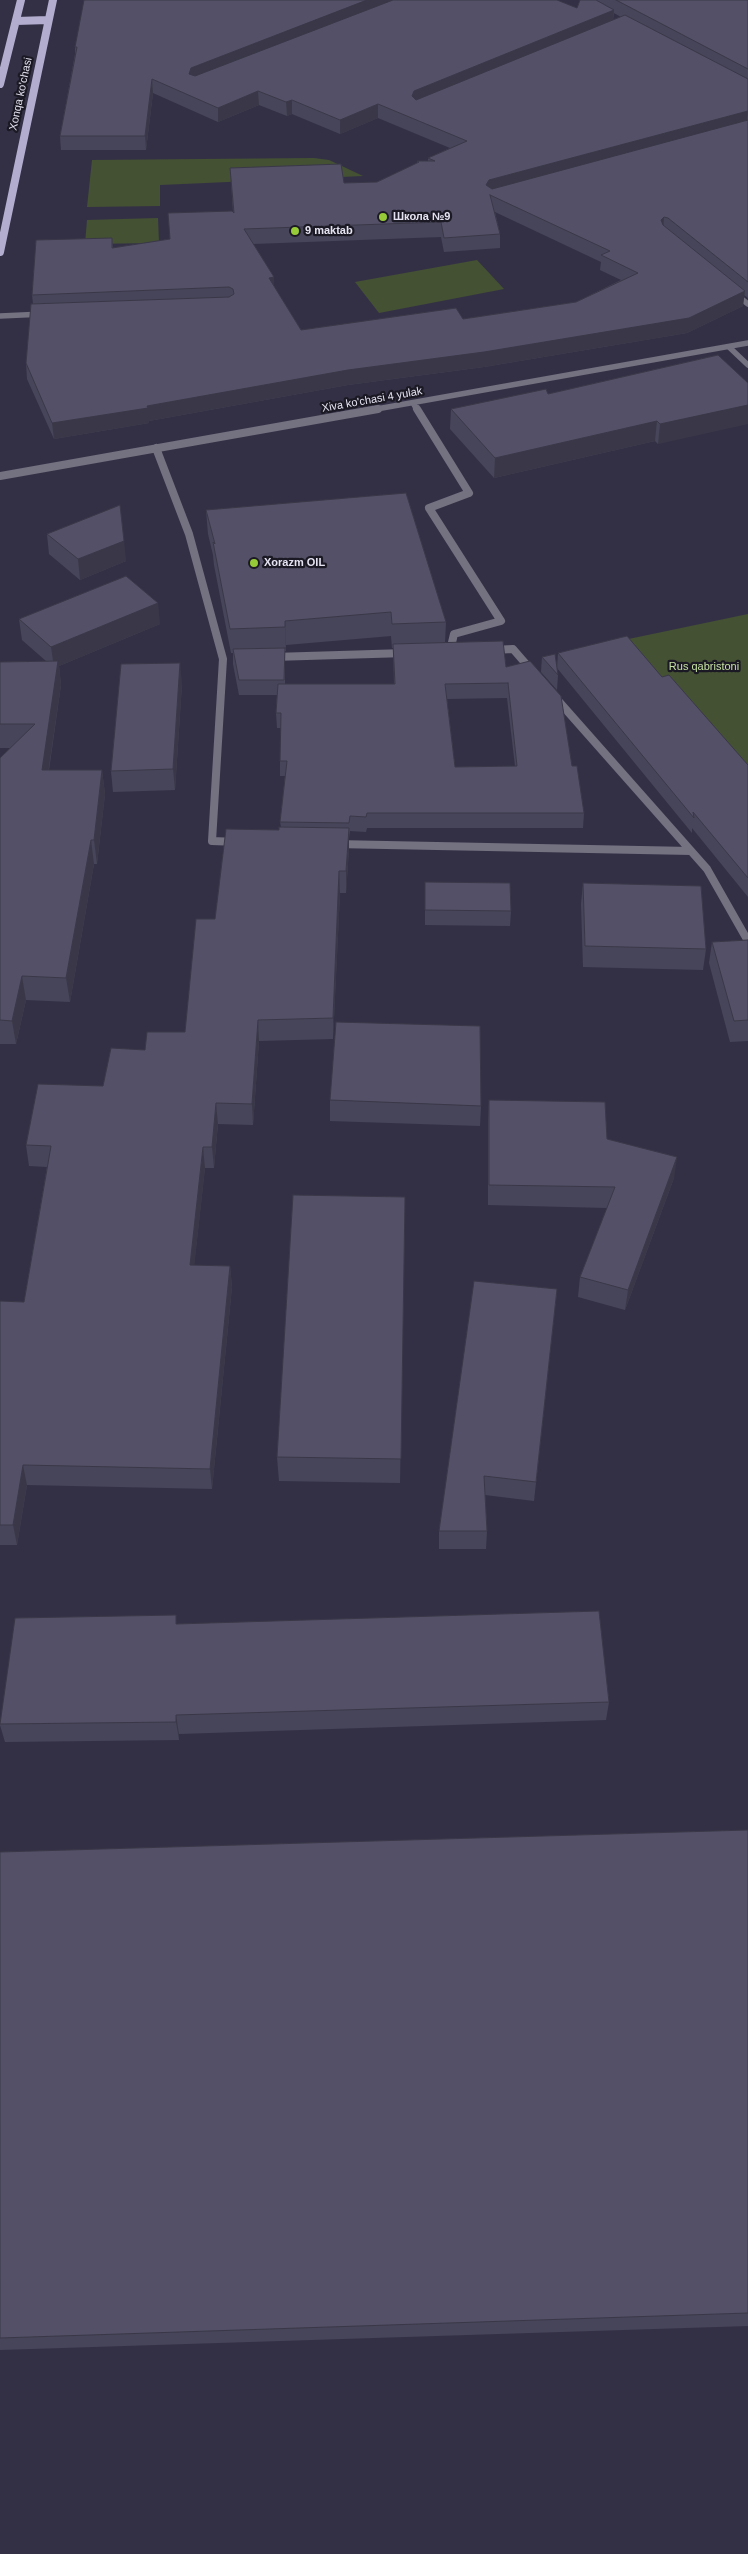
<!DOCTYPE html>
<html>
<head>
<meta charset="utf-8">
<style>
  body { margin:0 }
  canvas { display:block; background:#333045 }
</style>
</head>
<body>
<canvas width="748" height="2554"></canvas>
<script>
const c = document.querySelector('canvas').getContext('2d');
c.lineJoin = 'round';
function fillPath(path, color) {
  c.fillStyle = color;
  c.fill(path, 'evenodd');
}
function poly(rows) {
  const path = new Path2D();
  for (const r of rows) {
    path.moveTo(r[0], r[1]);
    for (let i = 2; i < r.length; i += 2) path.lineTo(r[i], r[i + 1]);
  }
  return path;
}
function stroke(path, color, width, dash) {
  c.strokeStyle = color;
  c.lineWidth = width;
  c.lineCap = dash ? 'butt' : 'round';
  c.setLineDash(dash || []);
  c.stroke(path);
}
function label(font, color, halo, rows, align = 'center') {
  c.font = font + ' Arial,sans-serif';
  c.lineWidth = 4.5;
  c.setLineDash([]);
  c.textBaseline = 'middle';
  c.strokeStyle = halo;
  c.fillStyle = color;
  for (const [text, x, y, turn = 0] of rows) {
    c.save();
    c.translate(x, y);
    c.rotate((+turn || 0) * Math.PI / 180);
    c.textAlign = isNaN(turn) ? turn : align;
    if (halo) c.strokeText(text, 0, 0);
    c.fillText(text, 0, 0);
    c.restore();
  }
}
const green = poly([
  [314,158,329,160,363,176,160,185,160,206,87,207,92,160],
  [158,218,159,243,85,244,87,220],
  [477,260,504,289,379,313,355,282],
  [748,614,748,779,619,641]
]);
const laneFar1 = poly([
  [0,316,44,314],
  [729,347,748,365],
  [413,403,417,410]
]);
const lane = poly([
  [417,409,469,493,429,508,501,621,454,634,450,651]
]);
const streetFar1 = poly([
  [733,292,748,304],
  [371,410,748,343]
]);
const street = poly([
  [156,448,189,534,223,659,212,841,238,842],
  [0,476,378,409],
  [493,650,513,649,533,672],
  [273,657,406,653],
  [554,696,707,869,748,941],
  [335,844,691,851]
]);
const primary = poly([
  [16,21,48,20],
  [0,84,21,0],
  [0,252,53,0]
]);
const wall = poly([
  [580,0,748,0,748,298,744,295,743,306,687,333,484,367,348,385,149,421,149,423,54,439,27,379,26,363,33,304,32,295,112,238,113,248,170,239,233,212,230,168,344,183,377,182,417,163,417,161,428,161,428,158,450,148,378,118,340,134,292,114,287,116,259,105,218,122,153,93,146,150,61,150,60,136,75,54,75,47,577,8],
  [614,13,621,17,613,20],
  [495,212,601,262,600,270,621,280,576,302,463,319,301,330,274,287,253,244,441,237,444,252,500,248,500,234],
  [718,355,658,444,655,441,494,478,450,429,451,409,548,394],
  [206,510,446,622,445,642,506,667,572,766,584,813,583,828,367,828,366,832,350,831,349,838,349,849,346,893,340,893,333,1039,259,1041,253,1125,218,1124,214,1168,205,1168,194,1265,230,1266,232,1287,212,1489,27,1485,17,1545,0,1545,0,1301,24,1302,47,1167,29,1166,26,1145,103,1086,145,1050,185,1032,215,919,281,827,280,822,285,776,280,776,280,761,281,728,277,728,276,713,277,695,239,695,233,664,233,653,231,653,214,565,213,555,208,534],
  [391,636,392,648,393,648,394,684,285,684,285,651,286,651,286,645],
  [507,698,515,766,455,767,447,699],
  [47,534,126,561,80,580,49,554],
  [19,619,160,624,59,666,61,685,49,770,102,770,105,794,97,864,94,864,70,1002,26,1000,16,1044,0,1044,0,758,10,748,0,748,0,662,46,661,22,640],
  [558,653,662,677,748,765,748,897,692,828,692,833,557,668],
  [542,657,558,675,557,690,541,672],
  [182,684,175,790,113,792,111,771],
  [425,882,511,911,510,926,425,925],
  [583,883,706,949,703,970,583,967,581,904],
  [748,940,748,1041,730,1042,709,963,712,942],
  [330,1100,481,1106,480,1126,330,1121],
  [489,1100,607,1139,674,1178,625,1310,578,1297,580,1277,607,1208,488,1205,488,1121],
  [405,1197,400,1483,279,1481,277,1457],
  [557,1289,534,1501,485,1495,487,1531,486,1549,439,1549,439,1531],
  [178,1624,609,1702,606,1720,179,1734,179,1740,5,1742,0,1725,0,1722],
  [748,1830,748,2326,0,2350,0,1852]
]);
const shadedWall = poly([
  [367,0,402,0,192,82,189,74,191,68],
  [614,10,613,23,414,105,412,96,414,91],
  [152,79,153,93,146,150,145,136],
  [258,91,259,105,218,122,218,108],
  [292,100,292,114,287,116,286,102],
  [378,104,378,118,340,134,340,120],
  [748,111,747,124,489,194,486,185,489,180],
  [664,217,663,232,661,220],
  [274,277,274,292,269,278],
  [745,291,743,306,687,333,484,367,348,385,149,421,149,423,54,439,52,423,147,406],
  [748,405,748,424,658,444,660,424],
  [657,421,655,441,494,478,495,458],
  [124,541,126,561,80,580,78,559],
  [158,603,160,624,59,666,61,685,45,794,42,770,54,668,51,647],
  [285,621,286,645,286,651,285,627],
  [180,663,182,684,175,790,173,769],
  [102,770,105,794,97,864,94,840],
  [349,828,349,849,346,893,346,871],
  [91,840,94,864,70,1002,66,978],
  [339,871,340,893,333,1039,333,1018],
  [22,976,26,1000,16,1044,12,1021],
  [258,1020,259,1041,253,1125,252,1104],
  [216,1103,218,1124,214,1168,212,1147],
  [203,1147,205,1168,192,1286,190,1265],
  [677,1157,674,1178,625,1310,628,1290],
  [230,1266,232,1287,212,1489,210,1469],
  [23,1465,27,1485,17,1545,13,1525],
  [176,1715,179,1734,179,1740,176,1722]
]);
const building = poly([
  [84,0,367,0,191,68,189,74,195,76,393,0,557,0,577,8,580,0,596,0,614,10,414,91,412,96,416,100,625,15,748,79,748,111,489,180,486,185,492,189,748,120,748,282,668,218,664,217,661,220,663,225,745,291,689,318,484,352,348,370,147,406,148,408,52,423,26,363,31,304,229,297,234,294,233,289,229,287,32,295,36,240,112,238,112,248,170,239,168,213,232,211,234,213,230,168,341,164,344,183,377,182,419,162,417,161,435,161,428,158,467,141,378,104,340,120,292,100,286,102,258,91,218,108,152,79,145,136,60,136,77,47,75,47,84,0],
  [490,195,610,251,601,255,638,273,576,302,463,319,456,308,301,330,269,278,274,277,244,229,441,222,444,238,500,234,490,195],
  [616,0,748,0,748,69,616,0],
  [718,355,748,383,748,405,660,424,657,421,495,458,451,409,546,389,548,394,718,355],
  [406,493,446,622,392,624,391,612,285,621,285,627,230,629,213,542,215,544,206,510,406,493],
  [120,505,124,541,78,559,47,534,120,505],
  [126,576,158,603,51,647,19,619,126,576],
  [627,636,662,677,669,675,748,765,748,878,693,812,694,818,558,653,627,636],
  [503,641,506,667,530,661,561,696,572,766,577,766,584,813,367,813,366,817,350,816,349,823,280,822,287,761,280,761,281,713,276,713,278,684,395,684,393,644,503,641],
  [508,683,517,766,455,767,445,684,508,683],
  [285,648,284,680,239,680,233,649,285,648],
  [555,654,558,675,542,657,555,654],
  [58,661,42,770,102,770,94,840,91,840,66,978,22,976,12,1021,0,1020,0,758,35,724,0,724,0,662,58,661],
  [180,663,173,769,111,771,121,664,180,663],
  [279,827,349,828,346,871,339,871,333,1018,258,1020,252,1104,216,1103,212,1147,203,1147,190,1265,230,1266,210,1469,23,1465,13,1525,0,1525,0,1301,24,1302,51,1146,26,1145,38,1084,103,1086,111,1048,145,1050,147,1032,185,1032,196,919,215,919,226,829,279,830,279,827],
  [425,882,510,883,511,911,425,910,425,882],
  [583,883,701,886,706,949,585,946,583,883],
  [748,940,748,1020,734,1021,712,942,748,940],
  [336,1022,480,1026,481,1106,330,1100,336,1022],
  [489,1100,605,1102,607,1139,677,1157,628,1290,580,1277,615,1187,489,1185,489,1100],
  [293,1195,405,1197,401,1459,277,1457,293,1195],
  [474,1281,557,1289,536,1482,484,1476,487,1531,439,1531,474,1281],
  [599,1611,609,1702,176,1715,176,1722,0,1724,15,1618,176,1615,176,1624,599,1611],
  [748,1830,748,2313,0,2338,0,1852,748,1830]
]);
const markers = [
  [383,217,5,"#97cc38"],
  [295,231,5,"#97cc38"],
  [254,563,5,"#97cc38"]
];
const farStreetnames = [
  ["Xonqa ko'chasi",21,94,-78],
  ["Xiva ko'chasi 4 yulak",372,400,-10]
];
const farPoinames = [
  ["Школа №9",393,217],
  ["9 maktab",305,231],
  ["Xorazm OIL",264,563]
];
const farParknames = [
  ["Rus qabristoni",704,667]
];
fillPath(green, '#445133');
stroke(laneFar1, '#747181', 5.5);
stroke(lane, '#747181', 8);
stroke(streetFar1, '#747181', 5.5);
stroke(street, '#747181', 8);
stroke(primary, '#b3aecf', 8);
fillPath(wall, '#474559');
fillPath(shadedWall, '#3a3848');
fillPath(building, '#535067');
stroke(building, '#3a3848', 1);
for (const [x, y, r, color] of markers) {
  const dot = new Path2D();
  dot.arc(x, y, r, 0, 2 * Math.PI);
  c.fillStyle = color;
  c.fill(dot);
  stroke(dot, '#1b1923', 2);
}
label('11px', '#e5e3f1', '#1b1923', farStreetnames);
label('bold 11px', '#e5e3f1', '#1b1923', farPoinames, 'left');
label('11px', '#c5e0a3', '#1b1923', farParknames);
</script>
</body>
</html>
